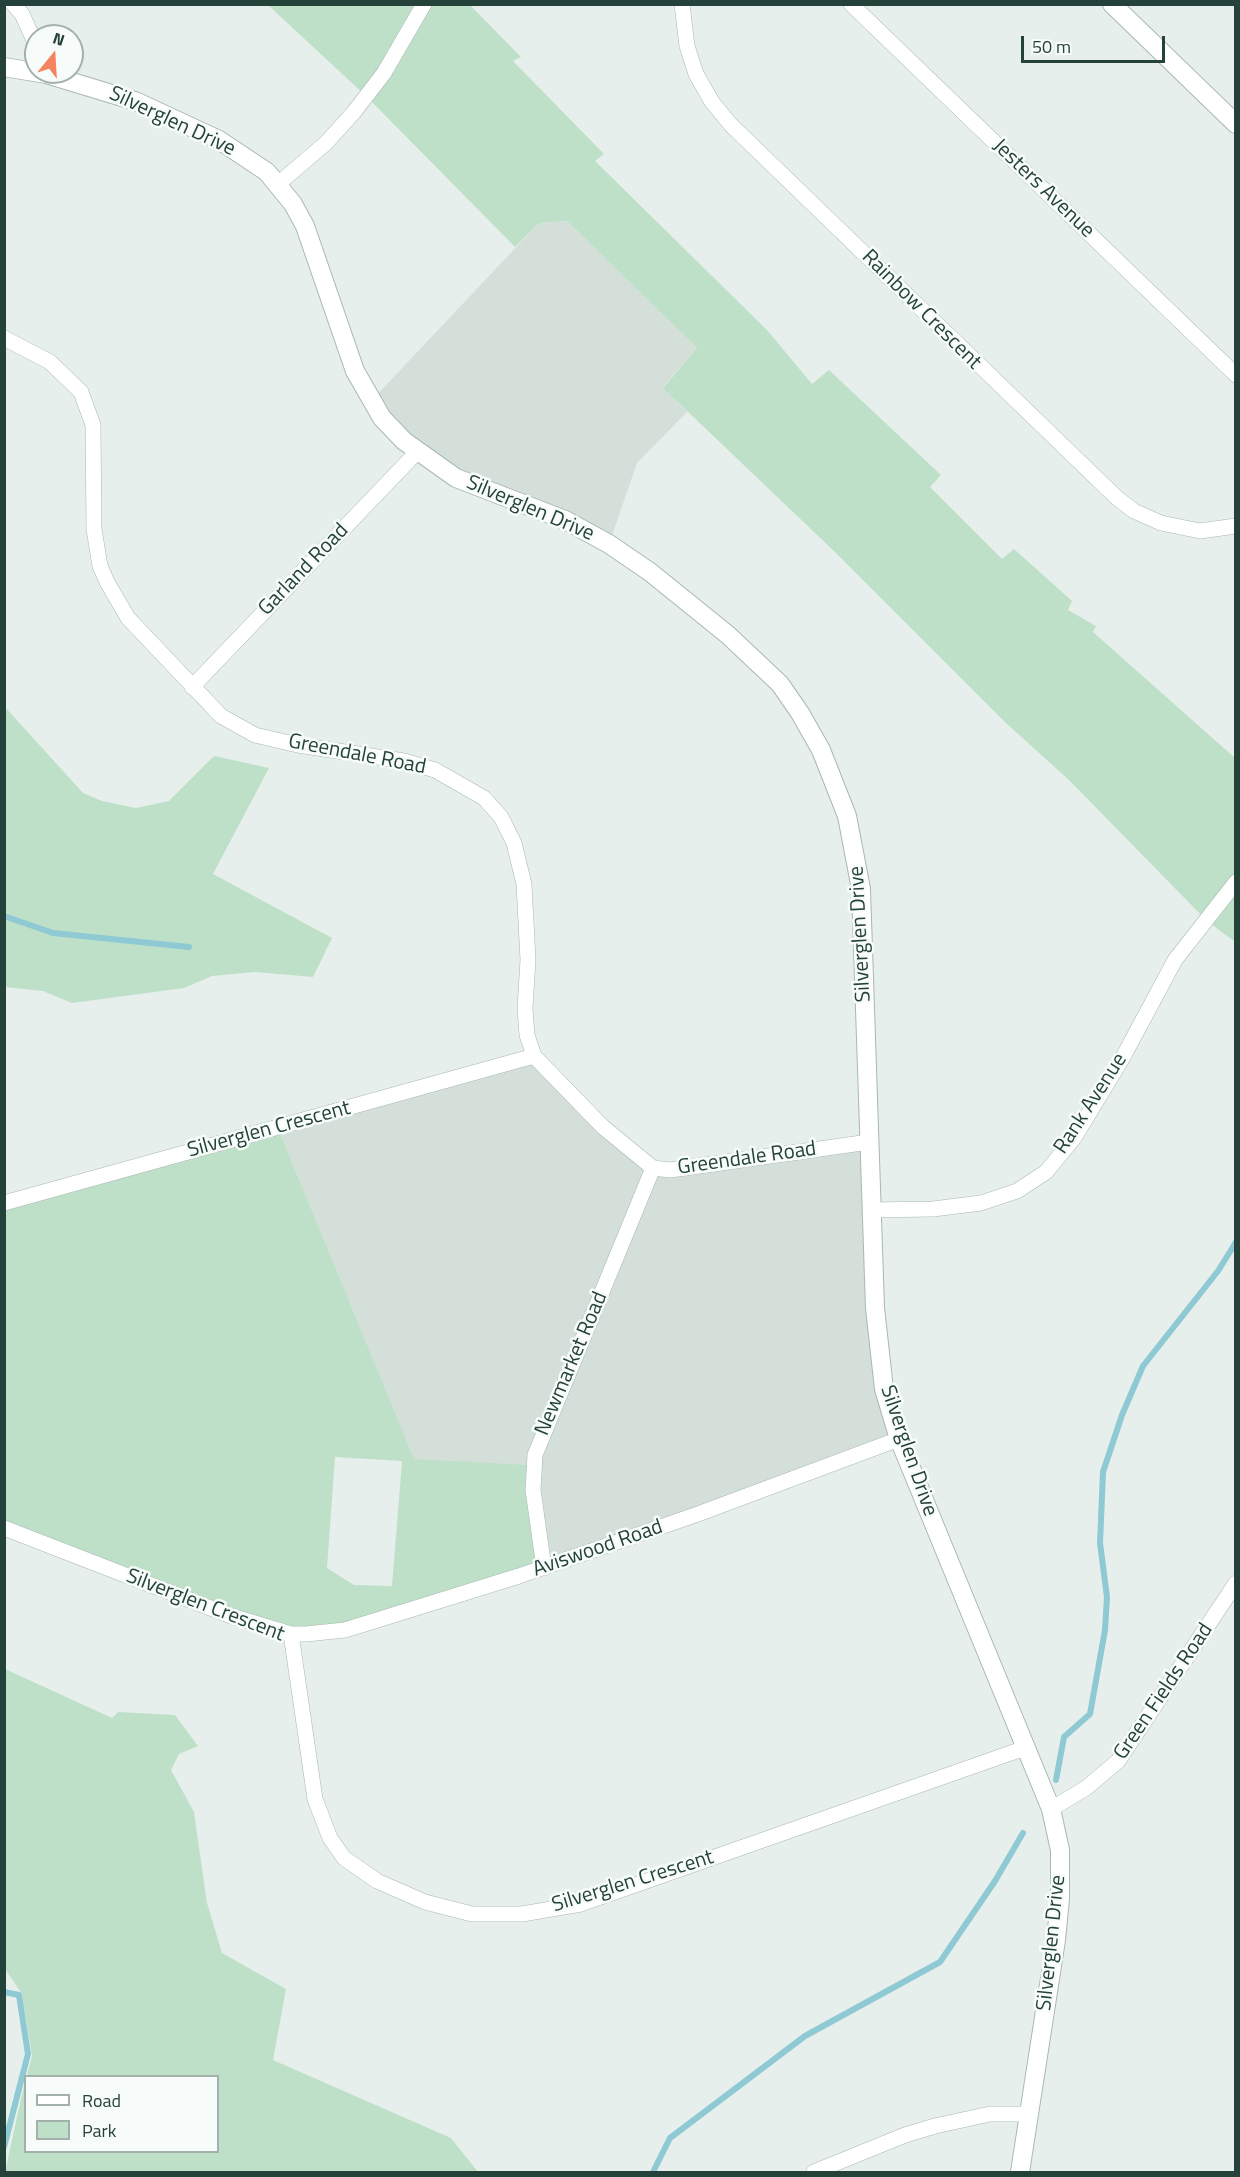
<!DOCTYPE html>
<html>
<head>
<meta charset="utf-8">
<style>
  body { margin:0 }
  #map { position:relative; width:1240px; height:2177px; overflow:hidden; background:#e6efeb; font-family:"Titillium Web",sans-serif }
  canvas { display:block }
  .frame { position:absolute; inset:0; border:6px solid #24423a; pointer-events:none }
  .legend { position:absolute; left:24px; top:2075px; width:195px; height:78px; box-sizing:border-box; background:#f7fbf9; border:2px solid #a3b1ad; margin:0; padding:8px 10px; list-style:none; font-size:18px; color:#24423a }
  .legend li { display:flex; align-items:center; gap:12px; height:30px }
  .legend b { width:30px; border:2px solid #a3b1ad }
  .north { position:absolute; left:24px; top:24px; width:60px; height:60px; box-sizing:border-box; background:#f7fbf9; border:2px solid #a3b1ad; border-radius:50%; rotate:18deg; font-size:16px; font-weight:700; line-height:24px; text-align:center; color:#24423a }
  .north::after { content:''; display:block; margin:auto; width:21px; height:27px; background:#f4845f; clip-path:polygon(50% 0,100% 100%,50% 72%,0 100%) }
  .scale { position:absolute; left:1021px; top:36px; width:144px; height:27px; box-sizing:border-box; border:3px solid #24423a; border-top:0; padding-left:8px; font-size:18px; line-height:21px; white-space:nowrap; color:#24423a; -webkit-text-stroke:4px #f7fbf9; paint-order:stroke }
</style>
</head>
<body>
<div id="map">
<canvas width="1240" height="2177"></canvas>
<div class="frame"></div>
<ul class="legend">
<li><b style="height:8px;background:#fff"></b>Road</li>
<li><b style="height:16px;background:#bfe0c8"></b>Park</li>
</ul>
<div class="north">N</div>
<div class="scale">50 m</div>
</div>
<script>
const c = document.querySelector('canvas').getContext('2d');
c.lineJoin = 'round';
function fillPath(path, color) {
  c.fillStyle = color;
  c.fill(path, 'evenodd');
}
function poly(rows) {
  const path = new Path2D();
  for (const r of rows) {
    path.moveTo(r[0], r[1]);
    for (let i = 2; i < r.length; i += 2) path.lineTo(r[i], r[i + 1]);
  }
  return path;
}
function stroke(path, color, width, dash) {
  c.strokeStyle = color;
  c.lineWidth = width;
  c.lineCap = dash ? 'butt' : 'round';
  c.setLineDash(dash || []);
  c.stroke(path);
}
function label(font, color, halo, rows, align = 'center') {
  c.font = font + ' "Titillium Web",sans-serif';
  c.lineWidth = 5;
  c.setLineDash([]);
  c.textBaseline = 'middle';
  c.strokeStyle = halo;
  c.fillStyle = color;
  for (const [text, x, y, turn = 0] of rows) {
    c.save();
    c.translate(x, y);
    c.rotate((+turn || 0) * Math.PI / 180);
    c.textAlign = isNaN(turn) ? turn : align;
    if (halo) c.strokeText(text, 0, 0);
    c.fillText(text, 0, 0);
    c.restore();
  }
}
const built = poly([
  [567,221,697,348,663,387,687,412,637,463,609,544,456,478,371,401,539,223],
  [534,1057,653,1168,869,1142,870,1210,899,1440,544,1568,532,1465,414,1460,278,1128]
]);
const green = poly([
  [469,4,521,57,513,61,604,154,595,161,767,330,812,384,829,370,941,475,930,487,1002,559,1014,549,1072,601,1068,610,1096,626,1093,632,1235,758,1235,942,1206,920,1069,780,1007,724,836,553,663,388,697,348,567,221,539,223,515,247,367,97,268,5],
  [4,706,83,793,102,801,136,808,169,801,214,756,269,768,213,874,332,938,313,977,255,972,212,976,184,988,72,1003,43,991,5,987],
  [278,1128,414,1459,532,1465,544,1568,306,1635,5,1529,5,1202],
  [335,1457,402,1461,392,1586,354,1585,327,1568],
  [5,1669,112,1718,118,1712,175,1715,198,1746,179,1754,171,1770,194,1812,207,1903,222,1953,286,1989,273,2060,451,2138,478,2172,5,2172,25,2081,26,2152,218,2152,218,2076,27,2076,32,2056,22,1994,5,1969]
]);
const stream = poly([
  [4,916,53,933,189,947],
  [1056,1780,1064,1737,1090,1714,1105,1630,1107,1597,1100,1543,1103,1472,1122,1415,1143,1366,1218,1271,1236,1242],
  [4,1992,19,1995,28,2054,4,2147],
  [653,2172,670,2138,805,2036,940,1962,995,1881,1023,1833]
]);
const minor = poly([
  [13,4,22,14,36,45],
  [682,4,687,46,696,74,712,102,731,125,1117,498,1134,511,1161,523,1200,531,1236,526],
  [851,4,1236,375],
  [278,184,326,143,354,112,384,73,424,4],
  [4,338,50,362,81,392,93,425,94,529,100,566,107,582,128,618,221,716,255,735,298,745,404,761,435,770,484,798,501,817,514,843,524,884,528,960,525,1008,527,1035,534,1056,603,1127,653,1168,670,1170,869,1142],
  [192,687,417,452],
  [4,1203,534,1056],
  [871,1210,933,1209,981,1203,1017,1191,1046,1172,1074,1138,1123,1057,1175,960,1236,882],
  [4,1528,231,1616,291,1634,306,1634,345,1630,519,1576,698,1514,899,1439],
  [544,1568,533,1490,535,1455,653,1168],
  [291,1634,315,1799,330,1838,344,1858,377,1881,425,1902,472,1914,522,1914,581,1904,1025,1748],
  [1051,1809,1086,1788,1118,1761,1236,1583],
  [814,2172,905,2135,935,2126,990,2114,1030,2114]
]);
const tertiary = poly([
  [1112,4,1236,124],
  [4,67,46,74,135,101,219,140,267,172,293,204,305,226,355,371,382,418,404,441,456,478,565,520,609,544,650,572,728,635,780,684,800,713,821,750,847,816,861,889,875,1308,884,1389,899,1439,1051,1809,1060,1850,1060,1899,1056,1940,1020,2172]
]);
const streetNames = [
  ["Silverglen Drive",172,122,25],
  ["Jesters Avenue",1043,189,44],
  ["Rainbow Crescent",921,310,45],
  ["Silverglen Drive",530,509,23],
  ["Garland Road",304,570,-46],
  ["Greendale Road",357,755,11],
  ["Silverglen Drive",861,934,-93],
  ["Rank Avenue",1091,1104,-57],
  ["Silverglen Crescent",269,1130,-15],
  ["Greendale Road",747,1159,-8],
  ["Newmarket Road",572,1364,-67],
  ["Silverglen Drive",908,1451,71],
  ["Aviswood Road",598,1549,-19],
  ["Silverglen Crescent",205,1606,21],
  ["Green Fields Road",1164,1692,-56],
  ["Silverglen Crescent",633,1882,-17],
  ["Silverglen Drive",1052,1943,-84]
];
fillPath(built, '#d4dfda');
fillPath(green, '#bfe0c8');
stroke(stream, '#8ec9d4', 6);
stroke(minor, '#a8b8b2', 16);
stroke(tertiary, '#a8b8b2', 20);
stroke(minor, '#fff', 15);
stroke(tertiary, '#fff', 18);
label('21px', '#24423a', '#f7fbf9', streetNames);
</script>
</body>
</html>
